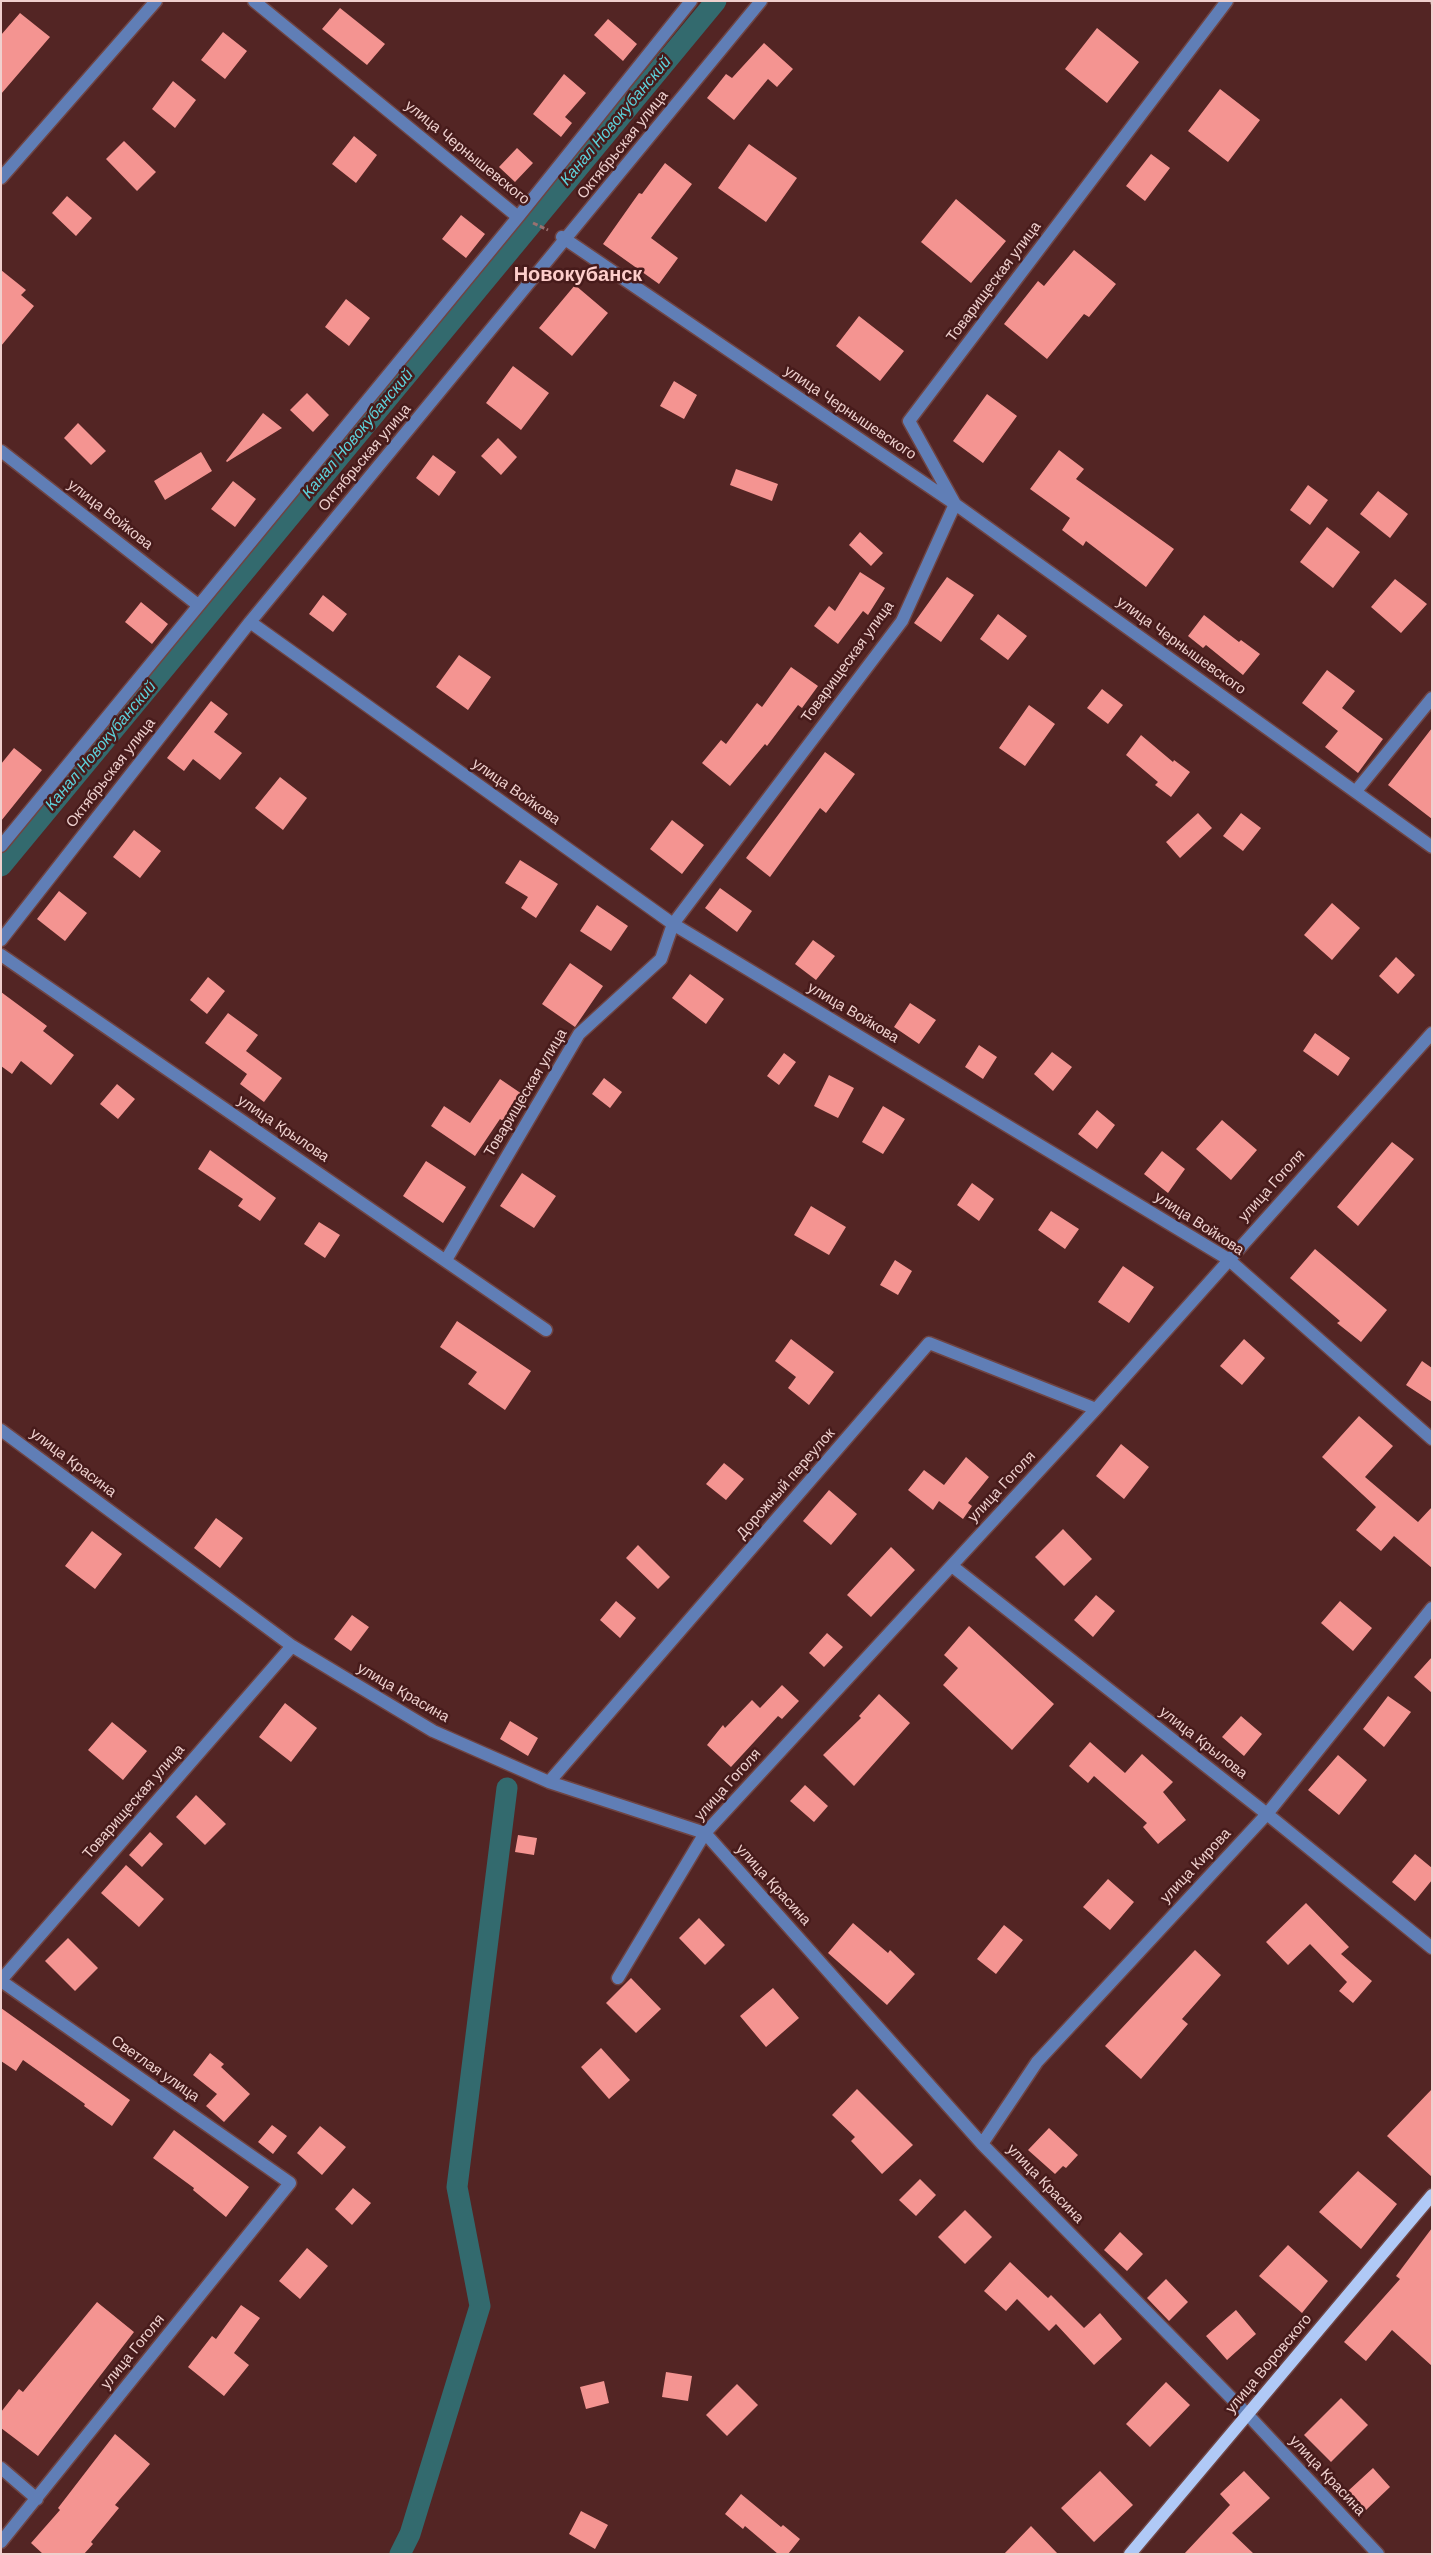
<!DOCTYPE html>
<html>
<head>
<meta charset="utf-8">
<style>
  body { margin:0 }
  #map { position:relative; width:1433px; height:2555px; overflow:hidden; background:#532524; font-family:Arial,sans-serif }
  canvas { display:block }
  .frame { position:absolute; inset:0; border:2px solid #efd0ce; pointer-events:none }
</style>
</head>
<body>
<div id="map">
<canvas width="1433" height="2555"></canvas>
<div class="frame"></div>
</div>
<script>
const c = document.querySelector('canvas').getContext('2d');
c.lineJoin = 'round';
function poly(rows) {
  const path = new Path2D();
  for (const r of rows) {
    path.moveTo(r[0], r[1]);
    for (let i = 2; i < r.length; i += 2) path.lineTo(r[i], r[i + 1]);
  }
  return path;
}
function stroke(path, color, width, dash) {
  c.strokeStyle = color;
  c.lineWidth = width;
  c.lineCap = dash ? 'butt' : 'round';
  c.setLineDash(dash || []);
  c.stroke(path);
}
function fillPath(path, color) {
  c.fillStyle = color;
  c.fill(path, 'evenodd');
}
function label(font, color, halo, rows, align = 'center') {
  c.font = font + ' Arial,sans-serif';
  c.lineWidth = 5;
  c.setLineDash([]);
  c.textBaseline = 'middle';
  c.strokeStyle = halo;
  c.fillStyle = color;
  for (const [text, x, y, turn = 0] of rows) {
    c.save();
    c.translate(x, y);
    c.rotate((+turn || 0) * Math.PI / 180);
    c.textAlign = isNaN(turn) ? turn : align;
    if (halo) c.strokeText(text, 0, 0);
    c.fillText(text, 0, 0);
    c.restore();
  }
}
const canal = poly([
  [1,866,716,1],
  [400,2554,410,2534,480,2306,457,2187,507,1788]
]);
const building = poly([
  [340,8,385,44,367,65,322,29],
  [20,13,50,37,1,94,1,35],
  [608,19,637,44,623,61,594,35],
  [1097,28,1139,62,1107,103,1065,69],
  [223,32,247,51,225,79,201,60],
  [764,43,793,69,777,87,768,79,734,120,707,98,726,74,732,78],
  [564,74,586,93,565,117,572,123,561,137,533,114],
  [173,81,196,100,175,128,152,109],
  [1220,89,1260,120,1228,162,1188,131],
  [354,136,377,155,356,183,332,164],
  [124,141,156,172,137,191,106,159],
  [749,144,797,178,766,222,718,188],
  [517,148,533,163,515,182,499,167],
  [1151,154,1170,168,1145,201,1126,186],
  [665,163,692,184,651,238,678,258,659,284,603,244,639,193,642,194],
  [67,196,92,218,76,236,52,213],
  [956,199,1006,241,971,283,921,242],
  [461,215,485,234,466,258,442,239],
  [1074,250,1116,284,1089,317,1084,314,1047,359,1004,324,1038,281,1044,286],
  [1,270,26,290,21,295,34,306,1,346],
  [575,285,608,313,572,356,539,328],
  [346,299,370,318,349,346,325,327],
  [859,316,904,351,880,381,836,346],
  [513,366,549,393,521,430,486,403],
  [674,381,697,395,684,419,660,406],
  [307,393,329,415,313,432,290,410],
  [987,394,1017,416,983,463,953,441],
  [263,413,282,428,227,462,226,461],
  [78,423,106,451,91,465,64,438],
  [498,438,517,457,501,475,481,456],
  [1059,450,1084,469,1076,479,1174,549,1146,587,1086,541,1083,546,1062,530,1070,518,1030,489],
  [201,452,212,471,165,500,154,481],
  [433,455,456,472,439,496,416,478],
  [736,469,778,484,772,501,730,485],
  [233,481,256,499,235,527,211,509],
  [1308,485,1328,500,1310,525,1290,510],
  [1378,491,1408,514,1390,538,1360,514],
  [1327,527,1360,552,1333,588,1300,562],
  [860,532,883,553,871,566,849,545],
  [860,572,885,588,868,615,863,611,838,644,814,626,829,606,835,611],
  [947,577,974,595,941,642,914,623],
  [1395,579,1427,604,1401,633,1371,607],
  [323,595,347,614,333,632,309,614],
  [141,602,168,624,152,644,125,622],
  [998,614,1027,636,1008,660,980,639],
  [1204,615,1239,642,1241,640,1260,654,1243,675,1206,645,1203,648,1188,636],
  [459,655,491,677,468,710,436,687],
  [791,667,818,686,802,708,798,705,767,746,765,744,730,786,702,763,721,740,726,744,757,703,762,707],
  [1327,670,1355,691,1342,708,1383,739,1358,773,1325,747,1338,731,1302,703],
  [1102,689,1123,705,1108,724,1087,708],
  [211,701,228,714,214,732,242,753,220,780,193,759,184,771,167,758],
  [1029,705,1055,724,1025,766,999,748],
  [1432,728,1432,819,1388,785],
  [1141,735,1173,762,1174,760,1190,772,1171,797,1155,785,1158,782,1126,755],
  [14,748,42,770,1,821,1,764],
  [825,752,855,774,826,813,820,808,770,877,746,858],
  [280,777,307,798,283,830,255,808],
  [1198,813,1212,828,1180,858,1166,842],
  [1241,813,1261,828,1243,851,1223,836],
  [672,820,704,845,682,874,650,849],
  [134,830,161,851,140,878,113,857],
  [520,860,558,884,536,918,521,908,528,897,505,883],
  [720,888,752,911,737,932,705,908],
  [59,891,87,913,65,941,37,919],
  [1332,903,1360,928,1332,960,1304,935],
  [597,905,628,926,611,951,580,931],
  [813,940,835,956,816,980,795,964],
  [1396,957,1415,975,1398,994,1379,976],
  [570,963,603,986,575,1027,542,1004],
  [690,974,724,999,706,1024,672,998],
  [208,977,225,991,207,1014,190,1000],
  [1,992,47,1026,43,1031,74,1055,51,1085,21,1061,12,1074,1,1066],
  [910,1003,936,1020,919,1044,894,1027],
  [228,1013,258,1035,246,1051,282,1078,264,1102,240,1084,247,1074,205,1043],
  [1315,1033,1350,1058,1338,1076,1303,1051],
  [979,1045,997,1057,983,1079,965,1067],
  [1052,1052,1072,1067,1053,1091,1034,1074],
  [784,1053,796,1062,779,1085,767,1076],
  [829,1075,854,1088,838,1118,814,1106],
  [604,1078,622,1092,610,1108,592,1094],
  [500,1079,522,1094,503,1121,500,1119,475,1156,431,1126,444,1106,470,1123],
  [117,1084,135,1099,118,1119,100,1104],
  [883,1106,905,1119,883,1154,862,1142],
  [1097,1110,1115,1125,1097,1149,1078,1134],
  [1222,1120,1257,1150,1231,1180,1196,1149],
  [1392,1142,1414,1159,1358,1226,1337,1207],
  [210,1150,276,1198,260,1221,238,1206,243,1199,198,1169],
  [1162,1151,1185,1169,1168,1193,1144,1174],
  [426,1161,466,1187,443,1223,403,1196],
  [522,1173,556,1196,534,1228,500,1206],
  [972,1183,994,1199,979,1221,957,1205],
  [811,1206,846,1227,829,1255,794,1235],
  [1051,1211,1079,1229,1065,1249,1038,1230],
  [319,1222,340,1235,325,1258,304,1244],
  [1315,1249,1387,1310,1361,1342,1337,1323,1340,1321,1290,1278],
  [895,1260,912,1271,898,1295,880,1285],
  [1123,1266,1154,1287,1129,1323,1098,1302],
  [457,1321,531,1371,505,1410,468,1384,477,1372,440,1347],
  [791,1339,834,1372,809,1405,788,1388,796,1377,775,1361],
  [1244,1339,1265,1358,1242,1385,1220,1366],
  [1422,1361,1432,1368,1432,1402,1406,1385],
  [1359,1416,1393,1446,1365,1477,1418,1522,1432,1507,1432,1568,1394,1536,1381,1551,1356,1530,1376,1507,1322,1457],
  [1121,1444,1149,1467,1124,1499,1096,1476],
  [966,1457,989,1477,968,1503,972,1506,963,1519,939,1501,933,1510,908,1490,924,1470,944,1485],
  [724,1463,744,1479,726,1500,706,1484],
  [829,1490,857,1514,831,1545,803,1521],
  [216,1518,243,1538,220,1568,194,1548],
  [1063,1529,1092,1559,1064,1586,1035,1557],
  [92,1531,122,1554,95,1589,65,1566],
  [638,1545,670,1577,658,1589,626,1558],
  [891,1547,915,1570,871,1617,847,1595],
  [1096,1595,1115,1611,1093,1637,1074,1620],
  [616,1601,636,1618,620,1638,600,1620],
  [1340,1601,1372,1628,1353,1651,1321,1623],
  [352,1615,369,1627,351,1651,334,1639],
  [969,1626,1054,1704,1012,1750,943,1685,958,1668,944,1655],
  [827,1633,843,1647,824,1667,809,1653],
  [1432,1657,1432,1693,1414,1677],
  [782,1685,799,1701,782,1719,778,1716,731,1767,707,1745,723,1725,725,1728,752,1700,760,1708],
  [879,1694,910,1723,854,1786,823,1755,861,1718,859,1716],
  [1388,1696,1411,1712,1384,1747,1363,1729],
  [285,1703,317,1728,291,1762,259,1737],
  [1241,1716,1262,1734,1244,1756,1222,1737],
  [510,1721,538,1738,528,1756,500,1739],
  [112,1722,147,1751,123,1780,88,1750],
  [1090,1742,1125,1773,1142,1754,1173,1782,1163,1792,1186,1820,1158,1844,1143,1827,1147,1823,1094,1776,1088,1783,1069,1766],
  [1338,1755,1367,1780,1339,1815,1308,1790],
  [805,1785,828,1806,814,1822,790,1801],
  [196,1795,226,1824,205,1845,176,1817],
  [150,1832,163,1844,142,1867,129,1855],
  [518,1835,537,1838,534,1855,515,1852],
  [1415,1854,1432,1868,1432,1880,1415,1901,1392,1882],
  [126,1865,164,1899,139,1927,101,1893],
  [1108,1879,1134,1902,1110,1930,1083,1907],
  [1306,1903,1349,1947,1341,1954,1372,1981,1353,2003,1339,1991,1347,1982,1310,1944,1288,1965,1266,1942],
  [699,1918,725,1945,705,1965,679,1938],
  [853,1923,888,1953,890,1950,915,1974,887,2005,828,1953],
  [1004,1925,1023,1940,996,1974,977,1959],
  [68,1938,98,1968,75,1991,45,1961],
  [1195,1950,1221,1975,1182,2019,1188,2024,1141,2079,1105,2046],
  [631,1978,661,2009,636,2033,606,2003],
  [773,1988,799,2018,766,2047,740,2016],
  [1,2008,130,2100,112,2126,84,2106,85,2104,23,2060,16,2071,1,2061],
  [601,2048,630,2080,609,2099,581,2067],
  [210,2053,224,2064,221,2067,250,2094,224,2122,206,2106,217,2094,193,2075],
  [857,2089,913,2145,882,2174,851,2141,855,2137,832,2115],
  [1432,2089,1432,2177,1387,2136],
  [272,2125,287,2136,273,2154,258,2142],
  [320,2126,346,2147,322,2175,297,2153],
  [1049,2128,1078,2155,1066,2168,1063,2166,1055,2174,1028,2150],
  [174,2130,249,2187,226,2217,193,2190,194,2188,153,2158],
  [1358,2171,1397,2204,1361,2249,1319,2212],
  [920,2179,936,2195,916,2216,899,2200],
  [353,2188,371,2203,352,2225,335,2209],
  [965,2210,992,2237,965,2264,938,2237],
  [1432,2228,1432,2366,1392,2330,1366,2361,1344,2342,1400,2279,1396,2276],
  [1120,2232,1143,2254,1127,2271,1104,2250],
  [1288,2245,1328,2281,1302,2313,1259,2276],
  [307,2248,328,2266,300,2299,279,2281],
  [1010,2262,1048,2298,1051,2295,1084,2328,1100,2313,1122,2339,1094,2365,1056,2324,1049,2331,1017,2299,1006,2311,984,2291],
  [1166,2279,1188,2302,1169,2321,1147,2298],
  [97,2302,134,2332,38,2456,1,2428,1,2412,19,2389,23,2392],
  [241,2305,260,2318,234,2353,249,2365,224,2396,188,2367,212,2336,216,2339],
  [1236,2310,1256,2334,1227,2360,1206,2336],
  [666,2372,692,2376,688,2401,662,2397],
  [604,2381,609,2403,586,2409,580,2387],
  [1166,2382,1190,2405,1150,2447,1126,2424],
  [737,2384,758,2405,727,2436,706,2415],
  [1341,2398,1368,2425,1331,2462,1304,2435],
  [115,2434,150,2464,115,2505,119,2508,91,2542,93,2544,84,2554,43,2554,31,2543,60,2510,58,2508],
  [1373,2468,1390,2487,1366,2510,1348,2491],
  [1100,2471,1133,2505,1094,2542,1061,2508],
  [1244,2471,1270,2498,1232,2533,1254,2554,1184,2554,1230,2505,1220,2494],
  [741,2494,781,2527,783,2525,800,2539,788,2554,778,2554,745,2526,743,2529,725,2514],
  [581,2511,608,2525,595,2549,569,2534],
  [1031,2526,1058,2554,1004,2554]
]);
const path = poly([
  [1431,1,1432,4],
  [533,223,548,230]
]);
const minor = poly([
  [254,1,518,217],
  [1,178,156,1],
  [562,237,955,504,1432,847],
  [1,451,198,605],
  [250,622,673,924,1228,1259,1432,1439],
  [1356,791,1432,698],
  [1,846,518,217,691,1],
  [1,940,250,622,761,1],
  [1,955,546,1330],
  [446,1260,579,1034,661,959,673,924,902,621,955,504,909,421,1227,1],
  [1,1430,292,1646,433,1731,549,1782,705,1833,982,2144,1248,2415,1378,2554],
  [952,1566,1267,1814,1432,1948],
  [549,1782,929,1343,1096,1409],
  [618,1978,705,1833,1096,1409,1432,1033],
  [1,1980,292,1646],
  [1,1981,290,2183,1,2542],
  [982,2144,1037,2062,1267,1814,1432,1608],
  [1,2468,37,2499]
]);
const major = poly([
  [1130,2554,1432,2195]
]);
const streetNames = [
  ["Октябрьская улица",623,145,-51],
  ["улица Чернышевского",467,153,39],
  ["Товарищеская улица",994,282,-53],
  ["улица Чернышевского",850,413,34],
  ["Октябрьская улица",365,458,-50],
  ["улица Войкова",110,515,38],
  ["улица Чернышевского",1181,646,36],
  ["Товарищеская улица",848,662,-54],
  ["Октябрьская улица",111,773,-52],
  ["улица Войкова",516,792,35],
  ["улица Войкова",853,1013,31],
  ["Товарищеская улица",526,1093,-59],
  ["улица Крылова",283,1129,34],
  ["улица Гоголя",1272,1186,-48],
  ["улица Войкова",1199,1224,33],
  ["улица Красина",73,1463,37],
  ["Дорожный переулок",786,1484,-49],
  ["улица Гоголя",1002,1487,-47],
  ["улица Красина",403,1693,30],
  ["улица Крылова",1203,1743,38],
  ["улица Гоголя",728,1785,-48],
  ["Товарищеская улица",134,1802,-49],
  ["улица Кирова",1196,1866,-47],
  ["улица Красина",773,1885,48],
  ["Светлая улица",155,2069,35],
  ["улица Красина",1045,2184,46],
  ["улица Гоголя",133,2352,-51],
  ["улица Воровского",1269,2364,-50],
  ["улица Красина",1327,2476,47]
];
const waterNames = [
  ["Канал Новокубанский",616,121,-50],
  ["Канал Новокубанский",358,434,-50],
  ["Канал Новокубанский",101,746,-50]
];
const districtNames = [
  ["Новокубанск",578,275]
];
stroke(canal, '#336a6e', 21);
fillPath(building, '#f49491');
stroke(minor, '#6f4443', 15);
stroke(major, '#6f4443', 15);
stroke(path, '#997170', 3, [5, 2.5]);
stroke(minor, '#607eb6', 12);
stroke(major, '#b0c9f6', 12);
label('15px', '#efd0ce', '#471b1b', streetNames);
label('italic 16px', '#5dd2db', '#471b1b', waterNames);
label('bold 20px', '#fececb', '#471b1b', districtNames);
</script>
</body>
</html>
